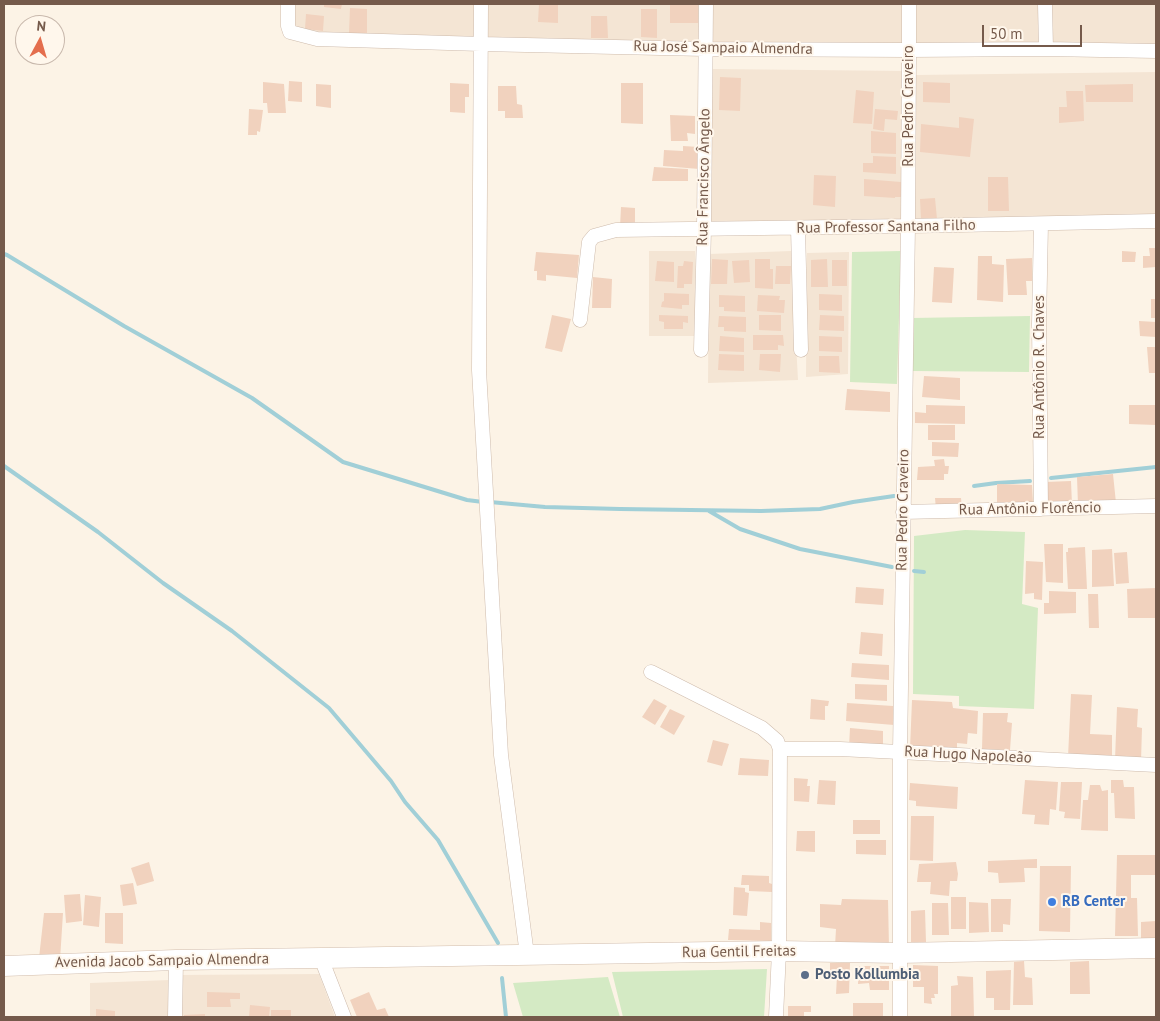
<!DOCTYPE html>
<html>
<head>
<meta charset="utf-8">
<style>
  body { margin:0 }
  #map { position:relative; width:1160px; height:1021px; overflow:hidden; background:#fcf3e6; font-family:"PT Sans",sans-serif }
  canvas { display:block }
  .frame { position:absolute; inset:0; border:5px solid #755a4b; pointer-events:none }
  .north { position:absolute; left:15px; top:15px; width:50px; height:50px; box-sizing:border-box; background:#fff7ec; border:1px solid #c8b8ac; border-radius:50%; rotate:6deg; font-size:14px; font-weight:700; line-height:20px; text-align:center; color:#755a4b }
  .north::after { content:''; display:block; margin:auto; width:18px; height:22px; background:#e46e4d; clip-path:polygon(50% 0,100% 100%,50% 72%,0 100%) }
  .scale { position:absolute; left:982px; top:25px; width:100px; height:22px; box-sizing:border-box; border:2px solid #755a4b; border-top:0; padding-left:6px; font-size:15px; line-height:18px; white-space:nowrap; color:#755a4b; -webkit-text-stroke:4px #fff7ec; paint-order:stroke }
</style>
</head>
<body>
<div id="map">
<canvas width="1160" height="1021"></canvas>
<div class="frame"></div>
<div class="north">N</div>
<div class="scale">50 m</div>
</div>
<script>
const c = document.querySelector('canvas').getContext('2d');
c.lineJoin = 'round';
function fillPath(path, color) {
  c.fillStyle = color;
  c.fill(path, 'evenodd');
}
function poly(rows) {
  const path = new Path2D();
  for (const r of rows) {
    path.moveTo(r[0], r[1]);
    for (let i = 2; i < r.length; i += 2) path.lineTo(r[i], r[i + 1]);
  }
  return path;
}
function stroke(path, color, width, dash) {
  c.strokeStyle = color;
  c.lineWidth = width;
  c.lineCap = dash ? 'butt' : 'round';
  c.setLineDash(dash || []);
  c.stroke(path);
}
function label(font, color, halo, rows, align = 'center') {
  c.font = font + ' "PT Sans",sans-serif';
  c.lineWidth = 4;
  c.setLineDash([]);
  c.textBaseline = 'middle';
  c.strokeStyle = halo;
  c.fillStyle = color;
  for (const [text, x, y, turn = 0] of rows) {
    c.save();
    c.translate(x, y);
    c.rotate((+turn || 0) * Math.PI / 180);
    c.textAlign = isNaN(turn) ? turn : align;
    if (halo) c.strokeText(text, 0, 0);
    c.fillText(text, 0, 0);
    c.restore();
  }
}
const residential = poly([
  [294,4,475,4,476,38,321,35,295,27],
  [486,4,701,4,701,42,486,38],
  [713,4,903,4,904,43,712,44],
  [914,4,1039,4,1039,44,914,46],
  [1051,4,1156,4,1156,45,1051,43],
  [713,69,906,71,903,223,708,225],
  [1156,72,1156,217,911,223,916,75],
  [649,251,695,251,696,336,649,336],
  [791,251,798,380,708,383,709,254],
  [849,252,848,374,806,377,807,253],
  [319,974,335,1017,179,1017,179,975],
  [170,980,169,1017,90,1017,90,983]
]);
const green = poly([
  [901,251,897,384,850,382,852,252],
  [1030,316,1029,372,912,371,912,318],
  [965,530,1025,532,1022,604,1038,608,1034,709,959,706,959,696,913,694,914,536],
  [767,969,764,1017,623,1017,612,972],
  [608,977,620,1017,523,1017,513,983]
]);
const stream = poly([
  [4,254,7,255,124,326,252,398,343,462,467,500,483,502],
  [4,466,98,532,163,583,232,631,329,708,391,781,405,802,438,840,498,943],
  [1051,478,1156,467],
  [974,486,996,483,1030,481],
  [490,502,545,507,620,509,761,511,820,509,853,502,894,496],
  [709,511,740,529,800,549,892,567],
  [914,571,924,572],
  [502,978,506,1017]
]);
const building = poly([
  [324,4,342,4,341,9,324,7],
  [539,4,558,4,558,23,538,22],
  [670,4,698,4,698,23,670,23],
  [350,8,367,9,367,34,349,33],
  [641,9,657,9,657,38,641,37],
  [306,14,324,16,323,31,305,29],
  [591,16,607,16,608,38,591,38],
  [720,77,741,78,740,111,719,110],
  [289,81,302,82,302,102,288,101],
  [263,82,284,84,286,113,268,113,267,103,263,103],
  [923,82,950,83,950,103,923,102],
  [450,83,469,84,469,97,465,97,465,113,450,112],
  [621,83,643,83,643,124,621,123],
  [316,84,331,85,331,108,316,106],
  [1133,84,1133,102,1086,102,1085,85],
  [498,86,516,86,517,104,522,105,523,118,505,118,505,111,498,111],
  [856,90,874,92,872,124,853,123],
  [1066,91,1083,91,1084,121,1059,123,1059,107,1067,107],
  [249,109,263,110,260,132,257,131,257,135,248,135],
  [875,109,898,111,897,120,885,119,884,131,873,129],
  [670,115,695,116,695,134,687,133,688,141,671,141],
  [959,117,974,119,970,157,920,152,921,124,959,128],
  [871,131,896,133,896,154,871,153],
  [683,146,699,147,699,169,663,166,664,150,683,151],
  [873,156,896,157,896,174,863,172,863,163,873,163],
  [654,167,688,169,688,181,652,181],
  [814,175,836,176,835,207,813,205],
  [988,177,1008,177,1009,211,988,211],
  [864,179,901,182,901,197,895,197,895,198,864,196],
  [935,198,937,219,921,220,920,199],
  [621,207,635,208,635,228,620,227],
  [1149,248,1156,248,1156,267,1143,268,1143,256,1150,256],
  [1122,251,1136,252,1135,262,1122,262],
  [536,252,579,255,577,278,546,275,546,281,537,280,537,271,534,271],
  [978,256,992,256,992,264,1004,265,1003,302,977,300],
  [1032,258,1032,281,1026,281,1027,295,1008,295,1006,259],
  [712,259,728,260,727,284,711,284],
  [755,259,770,259,770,269,773,269,773,289,755,288],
  [827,259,828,287,811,287,811,260],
  [749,260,750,282,734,283,732,261],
  [832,260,847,260,847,286,832,286],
  [657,261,674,262,674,282,655,281],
  [684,261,693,262,692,284,684,284,684,288,677,288,678,266,683,266],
  [776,266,791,266,790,284,775,284],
  [934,267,954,268,952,303,932,302],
  [593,277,612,279,611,308,592,308],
  [664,293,689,294,689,305,682,305,682,309,661,307,662,302,664,301],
  [819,294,842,295,842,311,819,310],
  [719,295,745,296,745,312,724,311,724,307,719,307],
  [758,295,780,296,779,300,785,300,784,313,757,311],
  [1151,299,1156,299,1156,318,1151,318],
  [552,315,571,319,562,352,545,348],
  [659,315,688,316,688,323,683,322,683,329,664,329,664,322,659,321],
  [759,315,781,315,781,331,759,330],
  [820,315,844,316,844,331,819,330],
  [719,316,746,317,746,332,724,331,724,327,718,327],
  [1139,321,1156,322,1156,337,1140,336],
  [753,335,783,335,784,346,778,345,778,350,753,350],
  [720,336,744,338,744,352,719,351],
  [819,336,842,337,842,352,819,351],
  [1147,347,1156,347,1156,373,1149,373],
  [719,354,744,355,744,371,718,370],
  [760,354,781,354,780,372,759,370],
  [819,356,839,356,840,373,819,372],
  [924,376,960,378,960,400,922,397],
  [847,389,890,392,890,412,845,410],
  [926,405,965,406,965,424,915,423,915,412,926,413],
  [1129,405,1156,405,1156,425,1129,424],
  [928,425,955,425,955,440,928,440],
  [932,442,959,443,958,457,932,456],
  [944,459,945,466,949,466,948,474,944,474,944,480,917,480,918,467,935,466,934,460],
  [1113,474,1116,503,1078,505,1077,477],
  [1071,481,1072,505,1045,505,1045,482],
  [997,484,1032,485,1033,503,997,503],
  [935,498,961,498,962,509,936,509],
  [1044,544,1063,544,1063,583,1046,582],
  [1085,547,1087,589,1068,589,1066,552,1068,552,1068,548],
  [1112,549,1114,586,1092,587,1092,550],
  [1127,552,1129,583,1116,584,1114,553],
  [1026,561,1043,562,1042,600,1034,599,1034,593,1025,594],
  [856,587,884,589,883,605,855,603],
  [1156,588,1156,618,1128,618,1127,589],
  [1049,591,1076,592,1076,613,1044,614,1044,603,1049,603],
  [1088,594,1098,594,1099,628,1089,628],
  [861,632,883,634,882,656,859,654],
  [852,663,889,665,889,680,851,677],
  [855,684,887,685,887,701,855,699],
  [1071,694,1092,695,1090,734,1112,735,1112,759,1068,757],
  [654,699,667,706,655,725,642,717],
  [811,699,829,701,828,706,825,706,825,720,810,719],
  [912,700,952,702,953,708,978,711,977,734,968,733,967,744,957,743,957,753,910,749],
  [847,703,893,706,894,725,846,721],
  [1117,707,1138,709,1137,727,1142,728,1141,761,1115,760],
  [670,709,685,716,674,735,660,727],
  [983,713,1008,713,1007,722,1012,723,1010,750,982,749],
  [850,728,883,731,883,749,849,747],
  [713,740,729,744,722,766,707,762],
  [740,758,769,760,768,776,738,775],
  [794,778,808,779,807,786,810,786,809,802,794,801],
  [819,780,836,781,835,805,817,804],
  [1025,780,1058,782,1056,810,1050,809,1049,825,1034,824,1035,815,1022,814],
  [1111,780,1123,780,1124,787,1134,787,1135,819,1115,818,1114,793,1111,793],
  [1061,782,1082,782,1080,819,1064,818,1065,812,1059,811],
  [910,783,958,787,957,809,916,806,916,801,909,800],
  [1090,785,1100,785,1102,791,1108,790,1108,831,1081,830,1083,800,1088,800],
  [911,816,934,816,933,861,910,860],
  [853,820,880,820,880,834,853,834],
  [797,831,815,831,815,852,796,851],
  [856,840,886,840,886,855,856,854],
  [1117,855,1156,855,1156,875,1131,875,1131,898,1137,898,1138,936,1115,936],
  [1037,859,1037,868,1024,868,1025,882,999,883,998,873,988,872,988,861],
  [149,862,154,881,137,886,131,868],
  [956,862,958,874,957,881,950,881,949,896,930,894,931,882,917,882,919,864],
  [1040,866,1071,866,1070,932,1039,931],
  [742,875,769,876,769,883,772,884,772,892,749,891,749,885,741,885],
  [133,883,137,904,123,906,120,885],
  [734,887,745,888,745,892,749,893,747,916,733,915],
  [80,894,82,921,66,923,64,895],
  [85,895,101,897,99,927,83,925],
  [951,897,966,897,966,929,951,929],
  [842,899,888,900,889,947,835,946,836,929,820,927,820,904,841,905],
  [991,899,1011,899,1010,925,1003,924,1003,932,991,932],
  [969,902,988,903,989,932,969,933],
  [932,903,948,903,949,935,932,935],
  [925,910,926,942,911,942,911,911],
  [44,913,63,913,60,960,39,958],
  [105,913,123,913,123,944,105,943],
  [1156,921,1156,939,1141,939,1141,922],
  [760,922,771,923,771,941,728,940,729,929,760,930],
  [1024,961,1025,977,1032,978,1033,1005,1013,1005,1014,962],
  [1089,961,1090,994,1070,994,1070,962],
  [830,963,850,963,849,993,836,994,837,976,830,976],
  [913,965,938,966,938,994,934,994,935,998,931,998,932,1004,924,1003,924,987,913,987],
  [859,966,889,966,889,990,870,990,869,983,858,984],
  [1011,970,1010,1010,994,1010,994,998,986,998,986,971],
  [957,976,973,977,974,1017,951,1017,951,986,958,985],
  [207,992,240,993,240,999,230,999,231,1007,207,1007],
  [369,992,377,1010,385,1008,389,1017,357,1017,350,1000],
  [853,1003,883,1003,883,1017,853,1017],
  [250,1005,270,1007,269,1017,249,1017],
  [788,1006,811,1006,811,1012,804,1012,804,1017,788,1017],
  [96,1009,115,1011,115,1017,96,1017],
  [271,1010,291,1010,291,1017,271,1017],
  [205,1014,205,1017,184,1017,184,1015]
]);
const street = poly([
  [288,4,288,26,290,32,317,39,481,44,705,49,909,50,1046,49,1156,51],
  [481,4,479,370,501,755,527,955],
  [1045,4,1046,49],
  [798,228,801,350],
  [580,320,589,242,594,236,616,230,908,226,1156,221],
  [701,350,704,229,706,4],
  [1041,509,1039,324,1041,224],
  [903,512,1156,506],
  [651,672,762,728,777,741,780,749,779,951,776,1017],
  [780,749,840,749,1156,765],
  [321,958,344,1017],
  [175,1017,176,960],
  [900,1017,900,752,908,226,909,50,909,4]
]);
const secondary = poly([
  [4,966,176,960,321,958,779,951,899,953,1156,948]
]);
const markers = [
  [1052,902,5,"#3f7fe0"],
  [805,975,5,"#5c6f8a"]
];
const streetNames = [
  ["Rua José Sampaio Almendra",723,48,1],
  ["Rua Pedro Craveiro",909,106,-90],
  ["Rua Francisco Ângelo",704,177,-89],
  ["Rua Professor Santana Filho",886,227,-1],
  ["Rua Antônio R. Chaves",1040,367,-90],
  ["Rua Antônio Florêncio",1030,509,-1],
  ["Rua Pedro Craveiro",903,510,-89],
  ["Rua Hugo Napoleão",968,755,3],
  ["Rua Gentil Freitas",739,952,-1],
  ["Avenida Jacob Sampaio Almendra",162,961,-1]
];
const shopNames = [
  ["RB Center",1062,902]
];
const serviceNames = [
  ["Posto Kollumbia",815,975]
];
fillPath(residential, '#f4e5d4');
fillPath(green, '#d4eac4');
stroke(stream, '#a1cfd7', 4);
fillPath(building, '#f1d2be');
stroke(street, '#cebbac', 15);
stroke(secondary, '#d2bdac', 21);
stroke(street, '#fff', 14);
stroke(secondary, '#fff', 20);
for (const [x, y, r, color] of markers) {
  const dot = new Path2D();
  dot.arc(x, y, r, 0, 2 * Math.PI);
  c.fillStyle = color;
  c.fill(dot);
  stroke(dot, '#fff7ec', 2);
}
label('15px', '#755a4b', '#fff7ec', streetNames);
label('bold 15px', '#366cbe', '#fff7ec', shopNames, 'left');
label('bold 15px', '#4e5e75', '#fff7ec', serviceNames, 'left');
</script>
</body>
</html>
